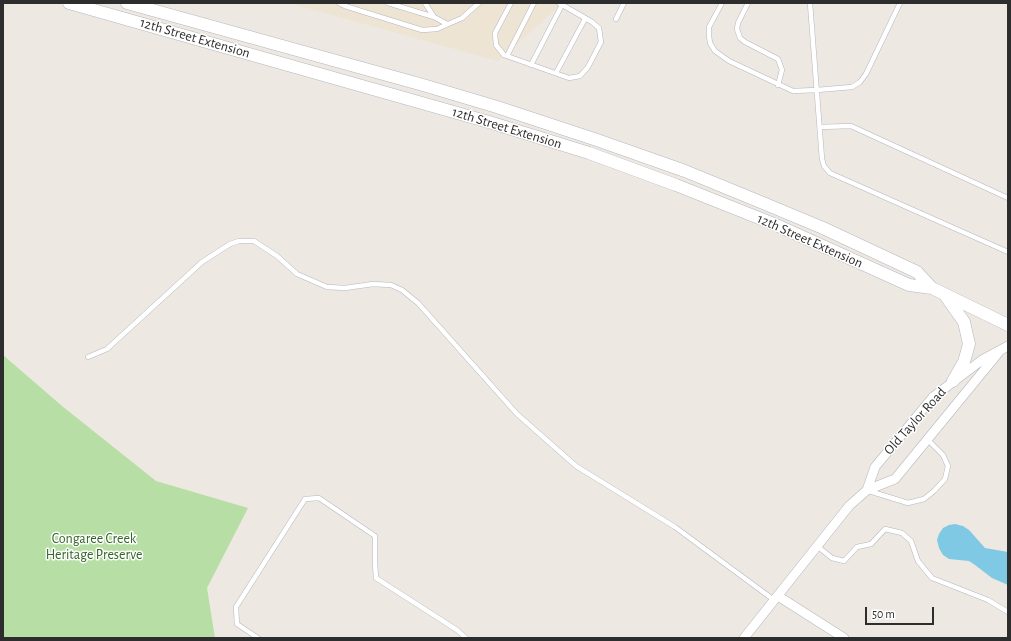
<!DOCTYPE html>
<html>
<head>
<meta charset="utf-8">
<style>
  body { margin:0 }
  #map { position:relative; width:1011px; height:641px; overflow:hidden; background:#ede8e1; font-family:"Alegreya Sans",sans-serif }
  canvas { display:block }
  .frame { position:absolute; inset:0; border:4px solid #2d2d2d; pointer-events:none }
  .scale { position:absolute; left:865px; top:607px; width:69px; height:18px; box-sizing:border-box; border:2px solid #2d2d2d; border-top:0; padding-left:5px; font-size:12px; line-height:14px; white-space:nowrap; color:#2d2d2d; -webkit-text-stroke:3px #fff; paint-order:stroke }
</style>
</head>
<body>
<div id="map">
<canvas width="1011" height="641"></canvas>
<div class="frame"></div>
<div class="scale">50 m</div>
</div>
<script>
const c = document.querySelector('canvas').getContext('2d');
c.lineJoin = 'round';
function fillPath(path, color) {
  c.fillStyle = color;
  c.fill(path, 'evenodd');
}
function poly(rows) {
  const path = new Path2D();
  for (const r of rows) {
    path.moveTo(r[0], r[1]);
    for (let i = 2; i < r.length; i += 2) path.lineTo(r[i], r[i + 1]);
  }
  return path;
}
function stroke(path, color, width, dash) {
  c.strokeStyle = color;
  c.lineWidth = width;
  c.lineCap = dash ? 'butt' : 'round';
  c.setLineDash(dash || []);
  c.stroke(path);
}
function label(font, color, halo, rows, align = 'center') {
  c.font = font + ' "Alegreya Sans",sans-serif';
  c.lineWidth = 3;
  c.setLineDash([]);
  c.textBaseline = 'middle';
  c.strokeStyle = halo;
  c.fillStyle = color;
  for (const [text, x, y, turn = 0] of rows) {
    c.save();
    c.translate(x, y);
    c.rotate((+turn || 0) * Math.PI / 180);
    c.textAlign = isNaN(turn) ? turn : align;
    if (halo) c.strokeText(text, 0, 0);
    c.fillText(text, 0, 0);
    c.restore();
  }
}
const education = poly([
  [289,3,563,3,498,61]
]);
const green = poly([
  [3,355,62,406,156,481,248,508,207,588,215,638,3,638]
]);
const water = poly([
  [955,524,963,526,969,530,985,548,1008,552,1008,585,992,578,975,565,969,561,949,559,943,555,939,548,937,540,939,534,943,528,949,525]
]);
const lane = poly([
  [339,3,345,6,422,30,437,29,462,18,479,3],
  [388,3,434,17],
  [425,3,434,17,447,24],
  [511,3,495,33,496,45,504,55,569,78,580,76,588,67,601,42,599,28,592,22,559,3],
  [722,3,709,27,709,36,710,43,715,51,729,61,793,91,817,90,852,87,860,82,866,74,900,3],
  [748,3,738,23,737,29,740,38,745,42,778,59,782,70,778,85],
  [810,3,822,159,824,166,830,173,1008,252],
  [616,19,624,3],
  [507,56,534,3],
  [531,65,563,3],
  [556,73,585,19],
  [820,127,851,126,1008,198],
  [88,357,107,349,202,262,230,244,239,241,254,241,277,256,297,274,327,287,345,288,373,284,391,285,402,290,418,303,517,414,576,466,675,527,774,600],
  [869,491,908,503,924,499,934,491,945,479,948,466,943,455,928,440],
  [817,546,832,558,844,561,857,547,871,544,885,529,902,533,911,541,918,561,932,578,988,600,1008,612],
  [258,638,237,624,236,607,305,499,319,498,375,536,375,563,376,578,457,630,466,638]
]);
const street = poly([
  [999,352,895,479,867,490,875,467,933,397,982,360,1008,346],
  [778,596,844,638],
  [744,638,849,506,867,490]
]);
const secondary = poly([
  [69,3,489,122,589,153,676,185,774,224,909,285,932,288,1008,325],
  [127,3,423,85,497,107,597,140,685,171,763,203,823,228,917,272,932,288],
  [945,295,964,322,969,344,964,362,953,381]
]);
const streetNames = [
  ["12th Street Extension",195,38,16],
  ["12th Street Extension",507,128,17],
  ["12th Street Extension",810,241,24],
  ["Old Taylor Road",915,421,-48]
];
const parkNames = [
  ["Congaree Creek",94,539],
  ["Heritage Preserve",94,555]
];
fillPath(education, '#ede4d3');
fillPath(green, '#b7dea4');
fillPath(water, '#7fc9e4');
stroke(lane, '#b5b7bf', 5.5);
stroke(street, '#b5b7bf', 10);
stroke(secondary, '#b5b7bf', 13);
stroke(lane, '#fff', 4.5);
stroke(street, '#fff', 9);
stroke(secondary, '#fff', 12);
label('14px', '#2d2d2d', '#fff', streetNames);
label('14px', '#306523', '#fff', parkNames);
</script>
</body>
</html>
